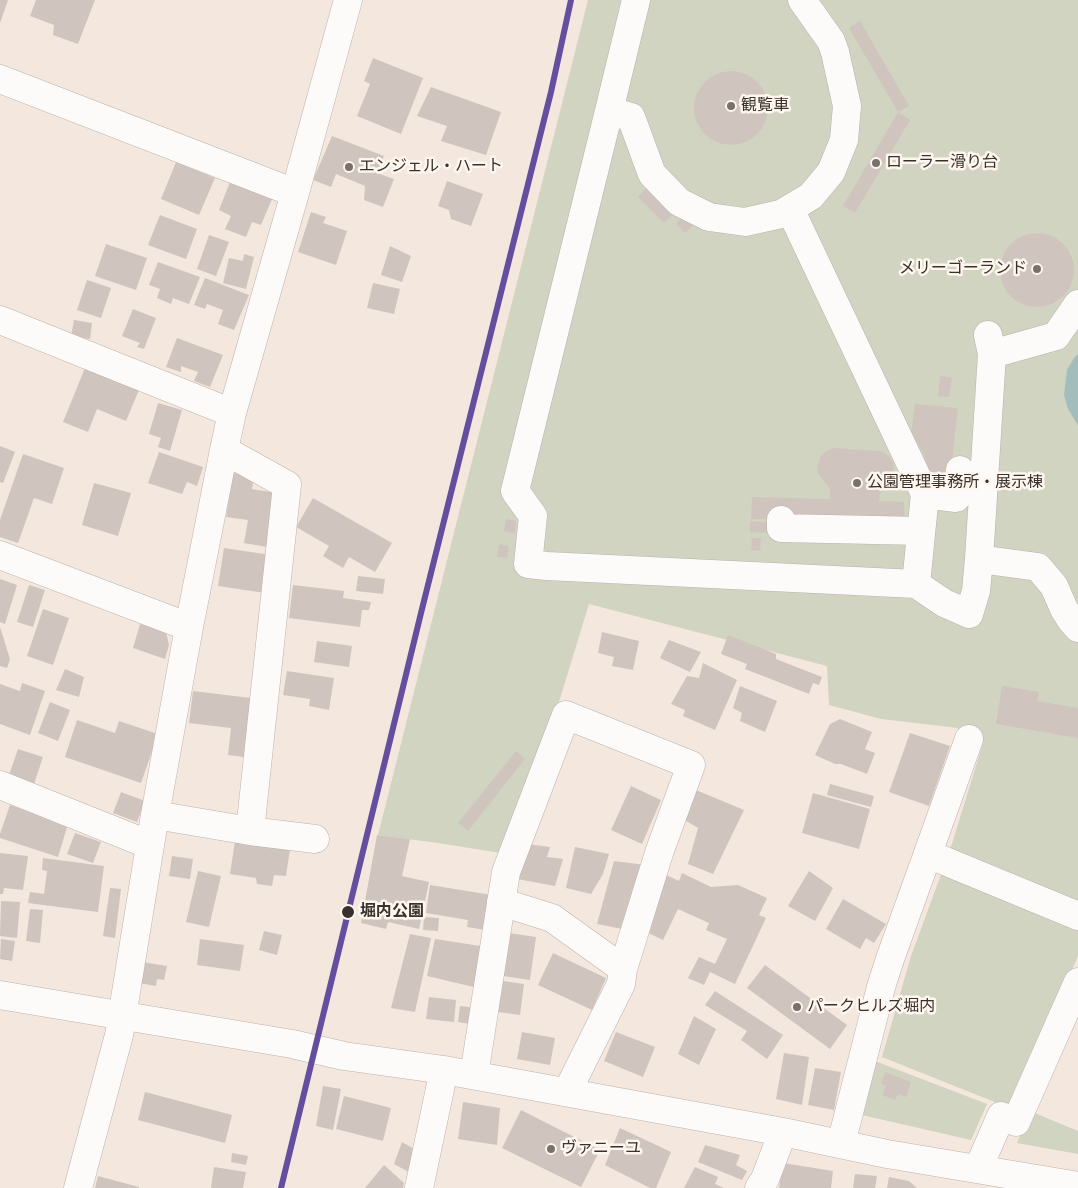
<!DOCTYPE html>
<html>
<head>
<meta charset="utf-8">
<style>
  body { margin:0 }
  canvas { display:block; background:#f3e7de }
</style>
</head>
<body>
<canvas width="1078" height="1188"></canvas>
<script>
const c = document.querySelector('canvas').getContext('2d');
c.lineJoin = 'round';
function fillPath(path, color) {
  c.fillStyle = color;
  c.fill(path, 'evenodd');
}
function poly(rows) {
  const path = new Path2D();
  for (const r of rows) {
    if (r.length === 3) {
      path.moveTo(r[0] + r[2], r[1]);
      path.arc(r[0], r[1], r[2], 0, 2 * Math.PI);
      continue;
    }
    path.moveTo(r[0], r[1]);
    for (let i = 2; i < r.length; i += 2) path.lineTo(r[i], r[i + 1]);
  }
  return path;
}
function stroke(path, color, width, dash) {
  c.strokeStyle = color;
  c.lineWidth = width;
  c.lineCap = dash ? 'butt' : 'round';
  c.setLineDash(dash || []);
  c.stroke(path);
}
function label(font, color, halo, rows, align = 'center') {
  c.font = font + ' "Fira Sans","Noto Sans JP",sans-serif';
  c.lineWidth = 5;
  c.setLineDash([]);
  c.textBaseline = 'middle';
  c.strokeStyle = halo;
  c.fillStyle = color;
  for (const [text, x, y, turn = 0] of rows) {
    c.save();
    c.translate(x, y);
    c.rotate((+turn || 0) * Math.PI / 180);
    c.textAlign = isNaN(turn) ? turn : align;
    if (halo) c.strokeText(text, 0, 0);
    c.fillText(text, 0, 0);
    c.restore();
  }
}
const green = poly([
  [588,0,1078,0,1078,956,1012,1109,882,1057,911,956,950,850,983,743,957,737,958,728,881,719,829,705,827,666,589,604,555,715,507,854,438,843,378,835],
  [875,1061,987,1104,971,1140,862,1115],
  [1030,1111,1078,1131,1078,1154,1017,1143]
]);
const water = poly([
  [1078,354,1078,425,1068,409,1064,395,1067,370,1074,358]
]);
const building = poly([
  [0,0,8,0,0,23],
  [36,0,95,0,78,44,53,35,54,25,30,16],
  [860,21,909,106,898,112,849,28],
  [373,58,423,78,401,134,357,116,370,84,364,81],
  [731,108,37],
  [431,87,501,112,486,155,441,141,447,126,417,116],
  [898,112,910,120,855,213,843,206],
  [332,136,384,156,377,173,394,179,383,207,364,200,365,186,336,174,331,187,313,180],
  [176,162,215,178,199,215,161,199],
  [447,181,483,194,471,226,451,219,449,210,438,206],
  [230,182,272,199,261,225,252,222,246,237,225,229,231,216,219,210],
  [647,187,674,213,664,223,638,197],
  [311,212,326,217,323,223,347,231,336,265,298,252],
  [160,215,197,229,186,259,148,245],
  [684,216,693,225,685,233,676,224],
  [1037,270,37],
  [209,235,229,242,216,276,197,269],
  [106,244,147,258,136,290,95,276],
  [390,246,411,256,402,282,381,275],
  [244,254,254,257,246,289,223,283,229,258,243,261],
  [158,262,200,277,189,304,173,298,171,304,157,298,160,289,149,285],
  [205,278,249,295,234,330,218,324,223,310,207,304,205,309,194,305],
  [87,280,111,288,101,318,77,310],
  [373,283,400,289,394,314,367,308],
  [133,309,156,318,144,349,137,347,140,343,122,336],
  [74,320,92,323,90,339,71,336],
  [177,338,223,355,210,387,194,381,198,372,181,366,181,372,166,367],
  [87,363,141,385,126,421,97,409,88,432,63,422],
  [940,376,952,378,949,397,938,396],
  [158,403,182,410,170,451,158,447,161,438,149,434],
  [915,404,958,408,949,486,925,483,924,472,925,455,911,434],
  [0,446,15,452,3,483,0,482],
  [833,448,881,451,888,456,893,462,894,470,892,481,880,493,879,501,904,502,905,523,751,519,752,497,830,499,830,489,818,473,817,467,821,456,826,451],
  [159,452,203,467,197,486,187,482,182,494,148,483],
  [23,454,64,468,52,504,34,498,18,543,0,537,0,520],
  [233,473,254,476,252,489,276,493,267,547,244,543,248,520,226,517],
  [94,483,131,493,118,536,82,525],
  [313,498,392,543,375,572,349,557,343,568,323,556,329,546,296,527],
  [506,519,516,521,515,533,504,531],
  [750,521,770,522,770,533,750,532],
  [752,538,761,538,760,551,751,550],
  [499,544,509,546,507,558,497,557],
  [224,548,271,555,265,593,218,586],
  [358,576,385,579,383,594,356,591],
  [0,579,17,585,5,624,0,622],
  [29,585,45,590,33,627,17,622],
  [293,585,344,591,343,598,371,602,369,610,362,610,360,627,289,618],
  [43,609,69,618,53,665,27,656],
  [140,624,166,632,169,645,165,659,133,648],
  [0,627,10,659,7,668,0,666],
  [602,632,639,641,633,670,612,666,614,657,598,653],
  [728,635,776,654,776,659,822,677,819,685,813,683,809,694,745,669,747,664,721,654],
  [669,640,701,652,690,672,660,658],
  [317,641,352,646,349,667,314,662],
  [703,663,737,680,715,730,683,716,685,710,671,704,687,676,699,678],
  [65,669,84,677,79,697,56,690],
  [287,671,334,678,329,710,309,706,310,699,283,695],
  [22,683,45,691,30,735,0,724,0,684,20,691],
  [740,686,777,701,765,732,740,721,742,713,733,708],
  [1002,686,1039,692,1037,701,1078,708,1078,738,996,724],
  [193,691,251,698,244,757,228,755,231,728,189,723],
  [50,702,70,710,58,741,38,733],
  [840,719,872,732,865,749,875,753,867,774,841,764,835,764,815,755,830,724],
  [77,720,115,733,119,721,158,734,141,783,65,757],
  [910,733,950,746,929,806,889,792],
  [18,749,43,757,33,787,8,778],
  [516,751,525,759,468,831,458,823],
  [830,784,874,796,871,807,827,795],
  [631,786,661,800,642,844,611,830],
  [696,790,744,810,713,874,688,864,698,828,683,819],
  [121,792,145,801,137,822,113,813],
  [813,793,870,809,859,849,802,833],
  [10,805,68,824,58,857,0,838,0,834],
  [75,833,101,842,93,863,67,854],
  [377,835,410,839,402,876,429,882,419,929,388,922,386,929,361,923],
  [235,841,290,849,286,876,274,875,272,886,257,884,256,878,230,874],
  [527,844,550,847,547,857,563,859,555,886,517,879],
  [575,847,609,854,603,874,591,894,566,888],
  [0,853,28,856,23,890,4,888,3,894,0,894],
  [172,856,193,859,190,879,169,876],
  [43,858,104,866,98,912,28,903,30,892,44,894,47,871,42,870],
  [614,861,646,865,622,929,597,924],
  [198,871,221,876,209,927,186,922],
  [809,871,833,888,815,921,788,906],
  [682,873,711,887,738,885,767,898,759,915,766,918,735,984,710,972,704,985,688,978,699,957,715,964,727,939,706,930,709,923,678,909,663,940,638,928,664,874,679,881],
  [430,885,498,896,492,931,467,927,468,920,426,913],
  [110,888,121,889,115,938,103,936],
  [843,899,886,924,874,943,866,938,860,949,826,929],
  [1,901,20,902,17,938,0,936],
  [30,909,43,910,40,943,26,941],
  [424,917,439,918,438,931,423,930],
  [264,931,282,935,277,955,259,950],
  [509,933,536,937,530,980,503,976],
  [410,934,431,938,415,1012,391,1008],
  [1,939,15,941,12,961,0,959],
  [200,939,244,945,240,971,197,965],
  [435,939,487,947,478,988,427,976],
  [553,953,606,978,592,1010,538,985],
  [142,962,167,966,164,980,157,979,156,986,139,983],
  [765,965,847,1025,830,1049,747,988],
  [503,981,524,984,520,1015,498,1012],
  [715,991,783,1035,767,1059,741,1040,747,1031,705,1005],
  [429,997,456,1000,454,1022,426,1019],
  [460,1006,478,1008,476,1025,458,1022],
  [694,1016,716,1029,699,1065,678,1054],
  [522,1032,555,1038,550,1065,517,1059],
  [616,1032,655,1047,643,1077,604,1061],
  [784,1053,809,1057,802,1105,776,1099],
  [815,1068,841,1072,834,1110,808,1105],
  [885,1072,911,1082,906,1097,898,1094,895,1100,882,1095,886,1086,881,1084],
  [323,1086,341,1089,333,1130,316,1126],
  [145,1092,232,1115,225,1143,138,1120],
  [344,1096,391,1108,383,1141,336,1129],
  [463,1102,500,1108,497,1145,458,1139],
  [521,1110,600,1150,581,1187,502,1148],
  [620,1128,671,1152,656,1188,650,1188,605,1165],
  [402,1142,416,1150,414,1175,394,1164],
  [705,1145,740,1155,736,1165,747,1171,742,1180,698,1162],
  [232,1153,248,1156,246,1165,231,1162],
  [783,1163,833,1171,831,1188,779,1188],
  [384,1165,404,1183,403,1188,365,1188],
  [214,1167,246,1172,243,1188,211,1188],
  [695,1167,718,1177,715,1184,724,1188,684,1188],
  [855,1174,877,1176,875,1188,853,1188],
  [98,1176,139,1187,139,1188,95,1188],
  [889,1177,909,1181,917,1188,887,1188]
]);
const minor = poly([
  [636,0,609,111,515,491,533,516,528,564,547,566,916,584,944,603,969,614,976,591,979,559,992,354,988,335],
  [0,79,295,193],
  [609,111,631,117,652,174,679,202,709,217,745,222,781,214,811,196,831,172,844,140,847,106,835,52,831,41,802,0],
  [790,209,925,494,916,584],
  [0,320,232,413],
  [992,354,1056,336,1078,304],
  [224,450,287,485,250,831],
  [925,494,956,498,960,470],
  [781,520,781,528,921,531],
  [0,555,189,627],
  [979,559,1038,567,1054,586,1064,609,1071,620,1078,628],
  [0,785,150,845],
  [155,815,250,831,315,839],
  [928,854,1078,916],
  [501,902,552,918,623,969],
  [0,995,292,1044,344,1056,444,1070,783,1132,887,1154,1078,1186],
  [474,1075,506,872,566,715,691,765,659,853,623,969,621,984,567,1092],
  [841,1144,881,987,890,959,969,739],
  [978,1169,1001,1116,1016,1122,1078,982],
  [78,1188,119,1035,155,815,189,627,224,450,232,413,295,193,348,0],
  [419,1188,444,1070],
  [759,1188,765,1179,783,1132]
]);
const rail1 = poly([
  [281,1188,421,613,551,92,571,0]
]);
const markers = [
  [731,106,5,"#7a716a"],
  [876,163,5,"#7a716a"],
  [349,167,5,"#7a716a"],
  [1037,269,5,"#7a716a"],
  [857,483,5,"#7a716a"],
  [348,912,7,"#39312b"],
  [797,1007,5,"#7a716a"],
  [551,1149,5,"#7a716a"]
];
const poiNames = [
  ["観覧車",741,106],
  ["ローラー滑り台",886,163],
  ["エンジェル・ハート",359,167],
  ["メリーゴーランド",1027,269,"right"],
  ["公園管理事務所・展示棟",867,483],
  ["パークヒルズ堀内",807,1007],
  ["ヴァニーユ",561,1149]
];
const stopNames = [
  ["堀内公園",360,912]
];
fillPath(green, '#d1d4c1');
fillPath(water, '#a2bdbb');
fillPath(building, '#d0c5be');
stroke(minor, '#bab2ab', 29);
stroke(minor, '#fdfbfa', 28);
stroke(rail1, '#654e9e', 6);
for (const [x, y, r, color] of markers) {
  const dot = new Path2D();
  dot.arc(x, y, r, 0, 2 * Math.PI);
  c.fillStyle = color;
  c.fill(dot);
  stroke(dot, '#fef6ef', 2);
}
label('16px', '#39312b', '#fef6ef', poiNames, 'left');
label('bold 16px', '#39312b', '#fef6ef', stopNames, 'left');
</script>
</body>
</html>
